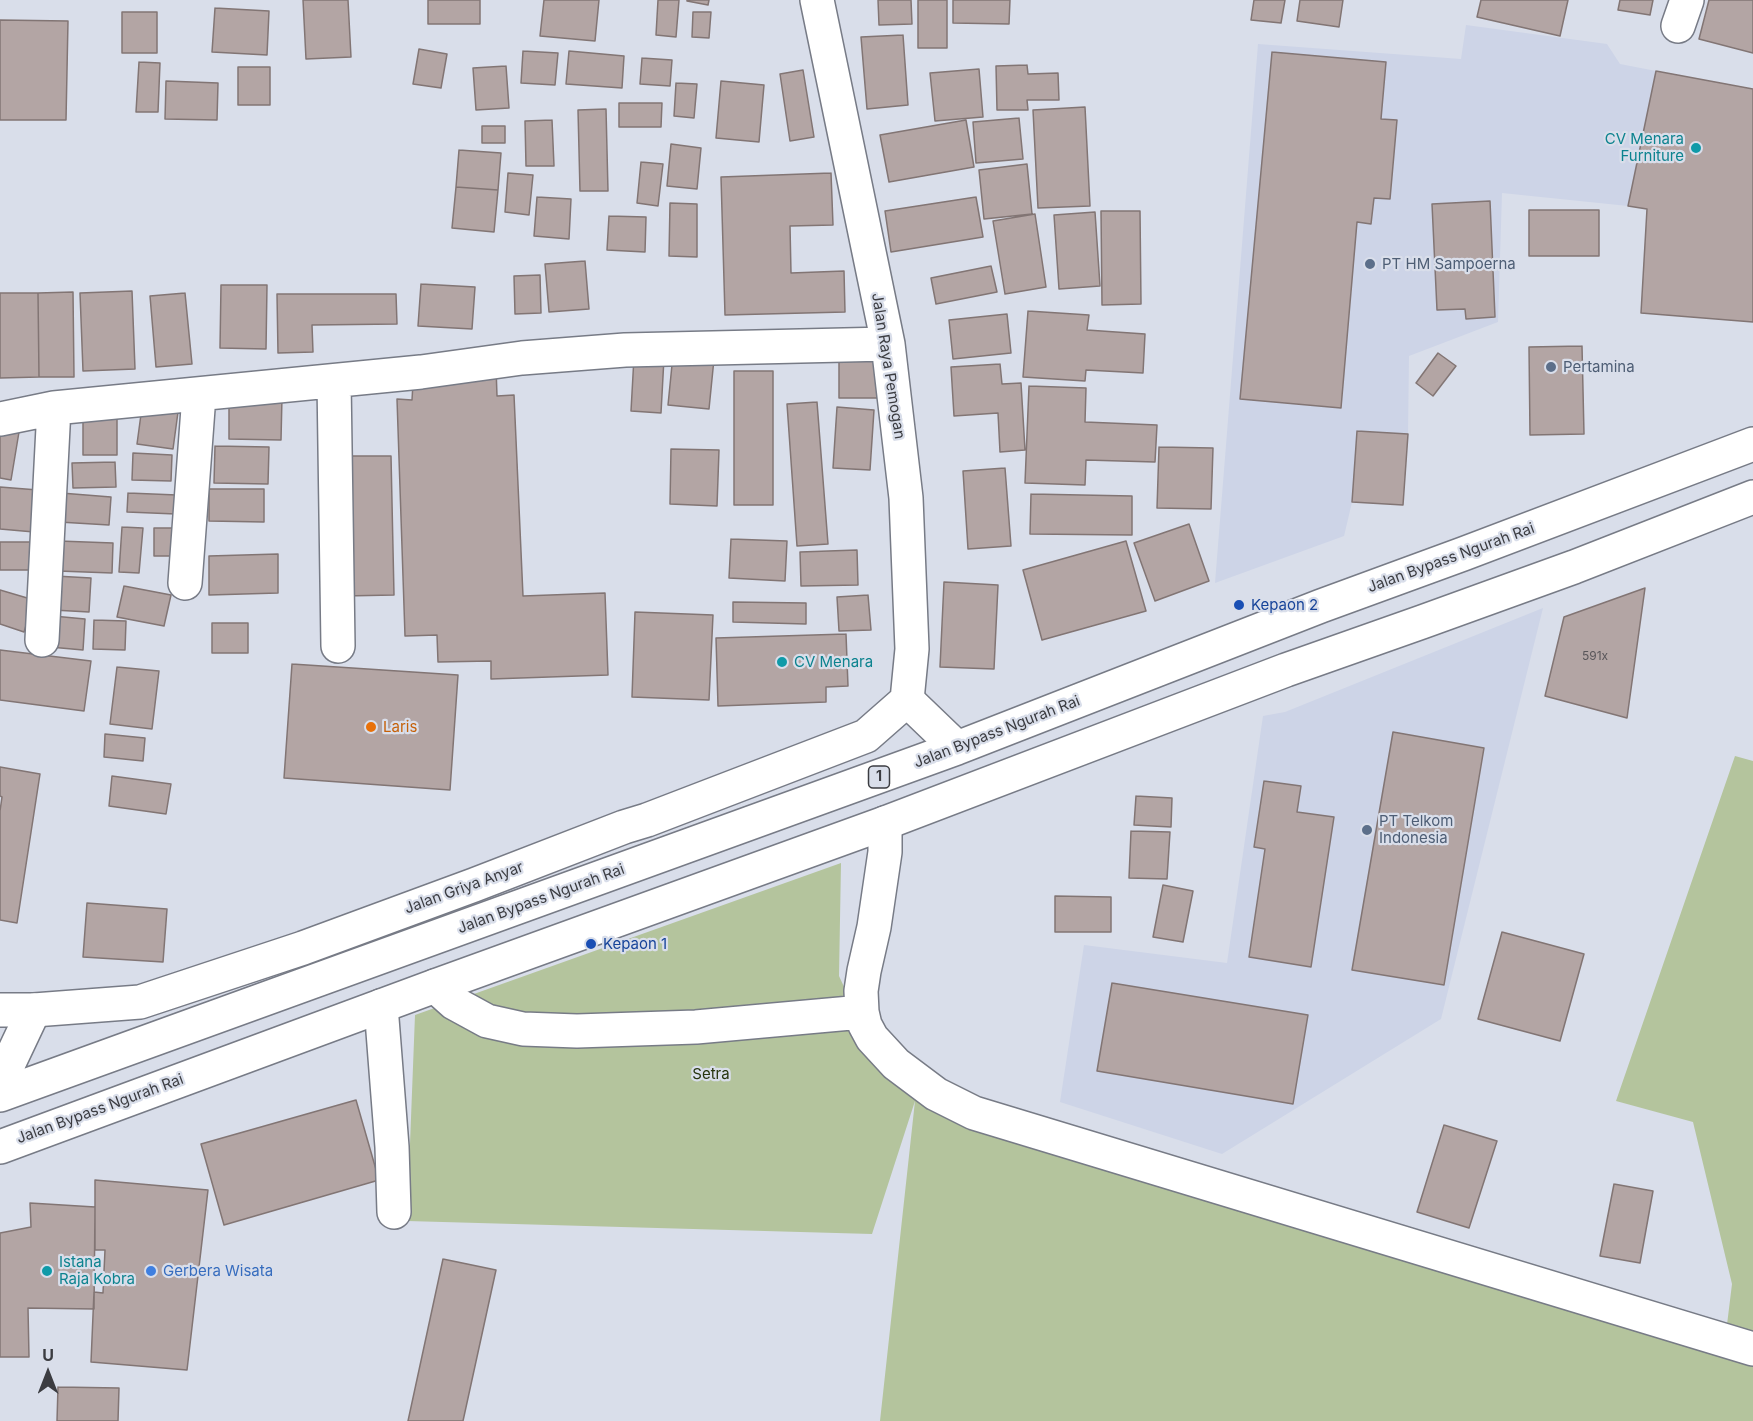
<!DOCTYPE html>
<html>
<head>
<meta charset="utf-8">
<style>
  body { margin:0 }
  #map { position:relative; width:1753px; height:1421px; overflow:hidden; background:#d9deea; font-family:Inter,sans-serif }
  canvas { display:block }
  .north { position:absolute; left:18px; top:1343px; width:60px; height:60px; -webkit-text-stroke:4px #d9deea; paint-order:stroke; rotate:0deg; font-size:16px; font-weight:700; line-height:24px; text-align:center; color:#3b3c41 }
  .north::after { content:''; display:block; margin:auto; width:21px; height:27px; background:#3b3c41; clip-path:polygon(50% 0,100% 100%,50% 72%,0 100%) }
</style>
</head>
<body>
<div id="map">
<canvas width="1753" height="1421"></canvas>
<div class="north">U</div>
</div>
<script>
const c = document.querySelector('canvas').getContext('2d');
c.lineJoin = 'round';
function fillPath(path, color) {
  c.fillStyle = color;
  c.fill(path, 'evenodd');
}
function poly(rows) {
  const path = new Path2D();
  for (const r of rows) {
    path.moveTo(r[0], r[1]);
    for (let i = 2; i < r.length; i += 2) path.lineTo(r[i], r[i + 1]);
  }
  return path;
}
function stroke(path, color, width, dash) {
  c.strokeStyle = color;
  c.lineWidth = width;
  c.lineCap = dash ? 'butt' : 'round';
  c.setLineDash(dash || []);
  c.stroke(path);
}
function label(font, color, halo, rows, align = 'center') {
  c.font = font + ' Inter,sans-serif';
  c.lineWidth = 4.5;
  c.setLineDash([]);
  c.textBaseline = 'middle';
  c.strokeStyle = halo;
  c.fillStyle = color;
  for (const [text, x, y, turn = 0] of rows) {
    c.save();
    c.translate(x, y);
    c.rotate((+turn || 0) * Math.PI / 180);
    c.textAlign = isNaN(turn) ? turn : align;
    if (halo) c.strokeText(text, 0, 0);
    c.fillText(text, 0, 0);
    c.restore();
  }
}
const built = poly([
  [1466,25,1607,44,1620,64,1656,71,1628,206,1502,193,1498,322,1409,356,1408,434,1357,431,1352,502,1344,536,1215,583,1258,44,1461,59],
  [1543,608,1441,1019,1222,1154,1060,1102,1084,945,1227,963,1263,716,1285,712]
]);
const green = poly([
  [1735,756,1753,761,1753,1421,880,1421,915,1101,872,1234,407,1221,415,1015,841,863,839,976,865,1032,916,1097,1724,1349,1732,1284,1693,1122,1616,1101]
]);
const building = poly([
  [303,0,348,0,351,57,306,59,303,0],
  [428,0,480,0,480,24,428,24,428,0],
  [544,0,599,0,595,41,540,36,544,0],
  [658,0,679,0,676,37,656,35,658,0],
  [687,0,709,0,708,5,687,1,687,0],
  [878,0,911,0,912,24,879,25,878,0],
  [918,0,947,0,947,48,918,48,918,0],
  [953,0,1010,0,1009,24,953,23,953,0],
  [1254,0,1285,0,1281,23,1251,20,1254,0],
  [1300,0,1343,0,1339,27,1297,21,1300,0],
  [1481,0,1568,0,1560,36,1477,17,1481,0],
  [1620,0,1653,0,1650,15,1618,10,1620,0],
  [1709,0,1753,0,1753,53,1699,39,1709,0],
  [215,8,269,11,267,55,212,52,215,8],
  [122,12,157,12,157,53,122,53,122,12],
  [693,12,711,12,709,38,692,37,693,12],
  [0,20,68,21,66,120,0,120,0,20],
  [903,35,908,105,867,109,861,37,903,35],
  [419,49,447,54,441,88,413,84,419,49],
  [523,51,558,53,555,85,521,83,523,51],
  [569,51,624,56,622,88,566,84,569,51],
  [1272,52,1386,62,1381,119,1397,120,1390,199,1374,198,1371,224,1357,222,1341,408,1240,399,1272,52],
  [642,58,672,60,670,86,640,84,642,58],
  [139,62,160,63,158,112,136,112,139,62],
  [1027,65,1028,74,1058,73,1059,100,1027,100,1028,110,997,110,996,66,1027,65],
  [506,66,509,108,476,110,473,68,506,66],
  [238,67,270,67,270,105,238,105,238,67],
  [979,69,983,117,935,121,930,73,979,69],
  [803,70,814,137,790,141,780,74,803,70],
  [1656,71,1753,89,1753,322,1641,313,1647,209,1628,206,1656,71],
  [166,81,218,83,217,120,165,119,166,81],
  [721,81,764,85,759,142,716,138,721,81],
  [676,83,697,84,694,118,674,116,676,83],
  [619,103,662,103,661,127,619,127,619,103],
  [1085,107,1090,206,1038,208,1033,110,1085,107],
  [606,109,608,191,580,191,578,110,606,109],
  [1019,118,1023,159,976,163,973,122,1019,118],
  [552,120,554,166,526,166,525,121,552,120],
  [966,120,974,167,889,182,880,135,966,120],
  [482,126,505,126,505,143,482,143,482,126],
  [671,144,701,148,697,189,667,186,671,144],
  [459,150,501,153,498,190,456,187,459,150],
  [641,162,663,164,658,206,637,203,641,162],
  [1027,164,1032,214,984,219,979,170,1027,164],
  [508,173,533,175,529,215,505,212,508,173],
  [831,173,833,225,790,226,791,273,844,271,845,312,725,315,721,177,831,173],
  [456,187,498,190,494,232,452,228,456,187],
  [537,197,571,199,569,239,534,236,537,197],
  [976,197,983,237,891,252,885,211,976,197],
  [1490,201,1495,317,1466,319,1465,309,1437,310,1432,204,1490,201],
  [670,203,697,204,697,257,669,256,670,203],
  [1529,210,1599,210,1599,256,1529,256,1529,210],
  [1101,211,1140,211,1141,304,1102,305,1101,211],
  [1095,212,1100,286,1059,289,1054,215,1095,212],
  [1035,214,1046,287,1005,294,993,221,1035,214],
  [609,216,646,217,645,252,607,250,609,216],
  [585,261,589,309,549,312,545,264,585,261],
  [991,266,997,292,936,304,931,278,991,266],
  [540,275,541,313,515,314,514,276,540,275],
  [421,284,475,287,472,329,418,326,421,284],
  [221,285,267,285,266,349,220,348,221,285],
  [132,291,135,369,83,371,80,293,132,291],
  [73,292,74,377,39,377,38,293,73,292],
  [0,293,38,293,39,377,0,378,0,293],
  [185,293,192,364,156,367,150,296,185,293],
  [277,294,396,294,397,324,312,325,313,352,278,353,277,294],
  [1028,311,1089,315,1087,330,1145,334,1143,373,1086,370,1085,381,1023,377,1028,311],
  [1007,314,1011,353,953,359,949,320,1007,314],
  [1582,346,1584,434,1530,435,1529,347,1582,346],
  [839,353,877,353,877,398,839,398,839,353],
  [1438,353,1456,366,1433,396,1416,383,1438,353],
  [673,355,714,359,709,409,668,405,673,355],
  [634,357,664,358,661,413,631,411,634,357],
  [1000,364,1002,384,1021,383,1025,450,1000,452,998,413,954,416,951,367,1000,364],
  [496,367,497,396,514,395,523,596,605,593,608,675,491,679,491,661,438,662,437,635,405,636,397,399,412,400,413,383,496,367],
  [734,371,773,371,773,505,734,505,734,371],
  [1029,386,1086,388,1085,422,1157,425,1155,462,1086,460,1085,485,1025,483,1029,386],
  [229,396,282,397,281,440,229,439,229,396],
  [817,402,828,544,797,546,787,404,817,402],
  [142,407,178,412,173,449,137,444,142,407],
  [837,407,874,410,870,470,833,468,837,407],
  [83,417,117,417,117,455,83,455,83,417],
  [0,429,19,432,11,480,0,478,0,429],
  [1357,431,1408,434,1403,505,1352,502,1357,431],
  [215,446,269,447,268,484,214,483,215,446],
  [1159,447,1213,448,1211,509,1157,508,1159,447],
  [671,449,719,450,717,506,670,504,671,449],
  [133,453,172,455,171,481,132,480,133,453],
  [340,456,391,456,394,595,343,596,340,456],
  [115,462,116,487,73,488,72,463,115,462],
  [1005,468,1011,546,968,549,963,471,1005,468],
  [0,487,38,490,34,532,0,529,0,487],
  [209,489,264,489,264,522,209,521,209,489],
  [61,493,111,497,109,525,59,522,61,493],
  [128,493,177,495,176,514,127,512,128,493],
  [1031,494,1132,496,1132,535,1030,534,1031,494],
  [1189,524,1209,581,1155,601,1134,543,1189,524],
  [122,527,143,528,139,573,119,572,122,527],
  [154,528,180,528,180,556,154,556,154,528],
  [731,539,787,541,785,581,729,578,731,539],
  [59,541,113,543,112,573,58,571,59,541],
  [1126,541,1146,611,1042,640,1023,570,1126,541],
  [0,542,33,542,33,570,0,570,0,542],
  [857,550,858,585,801,586,800,552,857,550],
  [278,554,278,593,209,595,209,556,278,554],
  [55,576,91,578,89,612,53,610,55,576],
  [944,582,998,585,994,669,940,667,944,582],
  [124,586,171,595,164,626,117,617,124,586],
  [1645,588,1627,718,1545,696,1564,617,1645,588],
  [0,590,34,600,24,632,0,624,0,590],
  [868,595,871,630,839,631,837,597,868,595],
  [733,602,806,603,806,624,733,622,733,602],
  [635,612,713,615,709,700,632,697,635,612],
  [53,616,85,619,83,650,50,647,53,616],
  [94,620,126,621,125,650,93,649,94,620],
  [212,623,248,623,248,653,212,653,212,623],
  [846,634,848,686,826,687,826,702,718,706,716,638,846,634],
  [0,650,91,661,84,711,0,700,0,650],
  [292,664,458,675,450,790,284,778,292,664],
  [117,667,159,671,152,729,110,724,117,667],
  [1393,732,1484,748,1444,985,1352,970,1393,732],
  [105,734,145,738,143,761,104,757,105,734],
  [0,767,40,774,17,923,0,920,0,811,2,797,0,796,0,767],
  [112,776,171,784,166,814,109,806,112,776],
  [1264,781,1301,786,1297,812,1334,817,1311,967,1249,957,1265,849,1254,847,1264,781],
  [1136,796,1172,798,1171,827,1134,825,1136,796],
  [1131,831,1170,832,1167,879,1129,878,1131,831],
  [1163,885,1193,891,1183,942,1153,937,1163,885],
  [1055,896,1111,897,1111,932,1055,932,1055,896],
  [87,903,167,909,163,962,83,957,87,903],
  [1502,932,1584,954,1560,1041,1478,1019,1502,932],
  [1112,983,1308,1015,1293,1104,1097,1071,1112,983],
  [356,1100,379,1180,224,1225,201,1144,356,1100],
  [1444,1125,1497,1141,1469,1228,1417,1212,1444,1125],
  [95,1180,208,1190,187,1370,91,1362,94,1292,103,1293,105,1250,95,1250,95,1180],
  [1614,1184,1653,1191,1640,1263,1600,1256,1614,1184],
  [30,1203,95,1207,94,1309,28,1308,29,1357,0,1357,0,1233,31,1227,30,1203],
  [443,1259,496,1270,463,1421,408,1421,443,1259],
  [58,1387,119,1388,118,1421,57,1421,58,1387]
]);
const minor = poly([
  [1678,26,1687,0],
  [334,381,338,646],
  [0,419,54,408,421,372,522,358,625,350,888,344],
  [185,583,199,395],
  [42,640,54,408],
  [885,823,885,852,874,927,864,971,861,991,862,1012,865,1025,872,1038,896,1064,936,1094,974,1113,1753,1349],
  [435,986,454,1003,487,1021,523,1029,577,1031,696,1027,862,1012],
  [381,1006,392,1147,394,1212],
  [0,1010,34,1010,140,1002,303,948,474,885,624,827,647,820,866,736,907,700,912,649,906,498,888,344,817,0]
]);
const highway = poly([
  [907,700,957,748],
  [0,1092,8,1065,34,1010],
  [0,1095,957,748,1321,606,1463,554,1753,444],
  [0,1147,435,986,885,823,1286,670,1422,622,1574,567,1753,497]
]);
const markers = [
  [1696,148,6,"#0f9aa8"],
  [1370,264,6,"#5c6f8a"],
  [1551,367,6,"#5c6f8a"],
  [1239,605,6,"#1a4fb4"],
  [782,662,6,"#0f9aa8"],
  [371,727,6,"#e8710a"],
  [1367,830,6,"#5c6f8a"],
  [591,944,6,"#1a4fb4"],
  [47,1271,6,"#0f9aa8"],
  [151,1271,6,"#3f7fe0"]
];
const numberNames = [
  ["591x",1595,656]
];
const shields = [
  [879,777,21]
];
const shieldNames = [
  ["1",879,777]
];
const cultureNames = [
  ["CV Menara",1684,139,"right"],
  ["Furniture",1684,156,"right"],
  ["CV Menara",794,662],
  ["Istana",59,1262],
  ["Raja Kobra",59,1279]
];
const serviceNames = [
  ["PT HM Sampoerna",1382,264],
  ["Pertamina",1563,367],
  ["PT Telkom",1379,821],
  ["Indonesia",1379,838]
];
const streetNames = [
  ["Jalan Raya Pemogan",888,366,81],
  ["Jalan Bypass Ngurah Rai",1451,558,-20],
  ["Jalan Bypass Ngurah Rai",997,732,-21],
  ["Jalan Griya Anyar",464,888,-20],
  ["Jalan Bypass Ngurah Rai",541,899,-20],
  ["Jalan Bypass Ngurah Rai",100,1109,-20]
];
const transitNames = [
  ["Kepaon 2",1251,605],
  ["Kepaon 1",603,944]
];
const foodNames = [
  ["Laris",383,727]
];
const parkNames = [
  ["Setra",711,1074]
];
const shopNames = [
  ["Gerbera Wisata",163,1271]
];
fillPath(built, '#cdd4e7');
fillPath(green, '#b4c49d');
fillPath(building, '#b3a5a4');
stroke(building, '#827574', 1.5);
stroke(minor, '#777b86', 36);
stroke(highway, '#777b86', 36);
stroke(minor, '#fff', 33);
stroke(highway, '#fff', 33);
for (const [x, y, r, color] of markers) {
  const dot = new Path2D();
  dot.arc(x, y, r, 0, 2 * Math.PI);
  c.fillStyle = color;
  c.fill(dot);
  stroke(dot, '#d9deea', 2);
}
label('12px', '#59565a', null, numberNames);
for (const [x, y, w] of shields) {
  const box = new Path2D();
  box.roundRect(x - w / 2, y - 11, w, 22, 4.5);
  c.fillStyle = '#d9deea';
  c.fill(box);
  stroke(box, '#3b3c41', 1.5);
}
label('bold 14px', '#3b3c41', null, shieldNames);
label('15px', '#0d838f', '#d9deea', cultureNames, 'left');
label('15px', '#4e5e75', '#d9deea', serviceNames, 'left');
label('15px', '#3b3c41', '#d9deea', streetNames);
label('15px', '#164399', '#d9deea', transitNames, 'left');
label('15px', '#c56008', '#d9deea', foodNames, 'left');
label('15px', '#27350e', '#d9deea', parkNames);
label('15px', '#366cbe', '#d9deea', shopNames, 'left');
</script>
</body>
</html>
